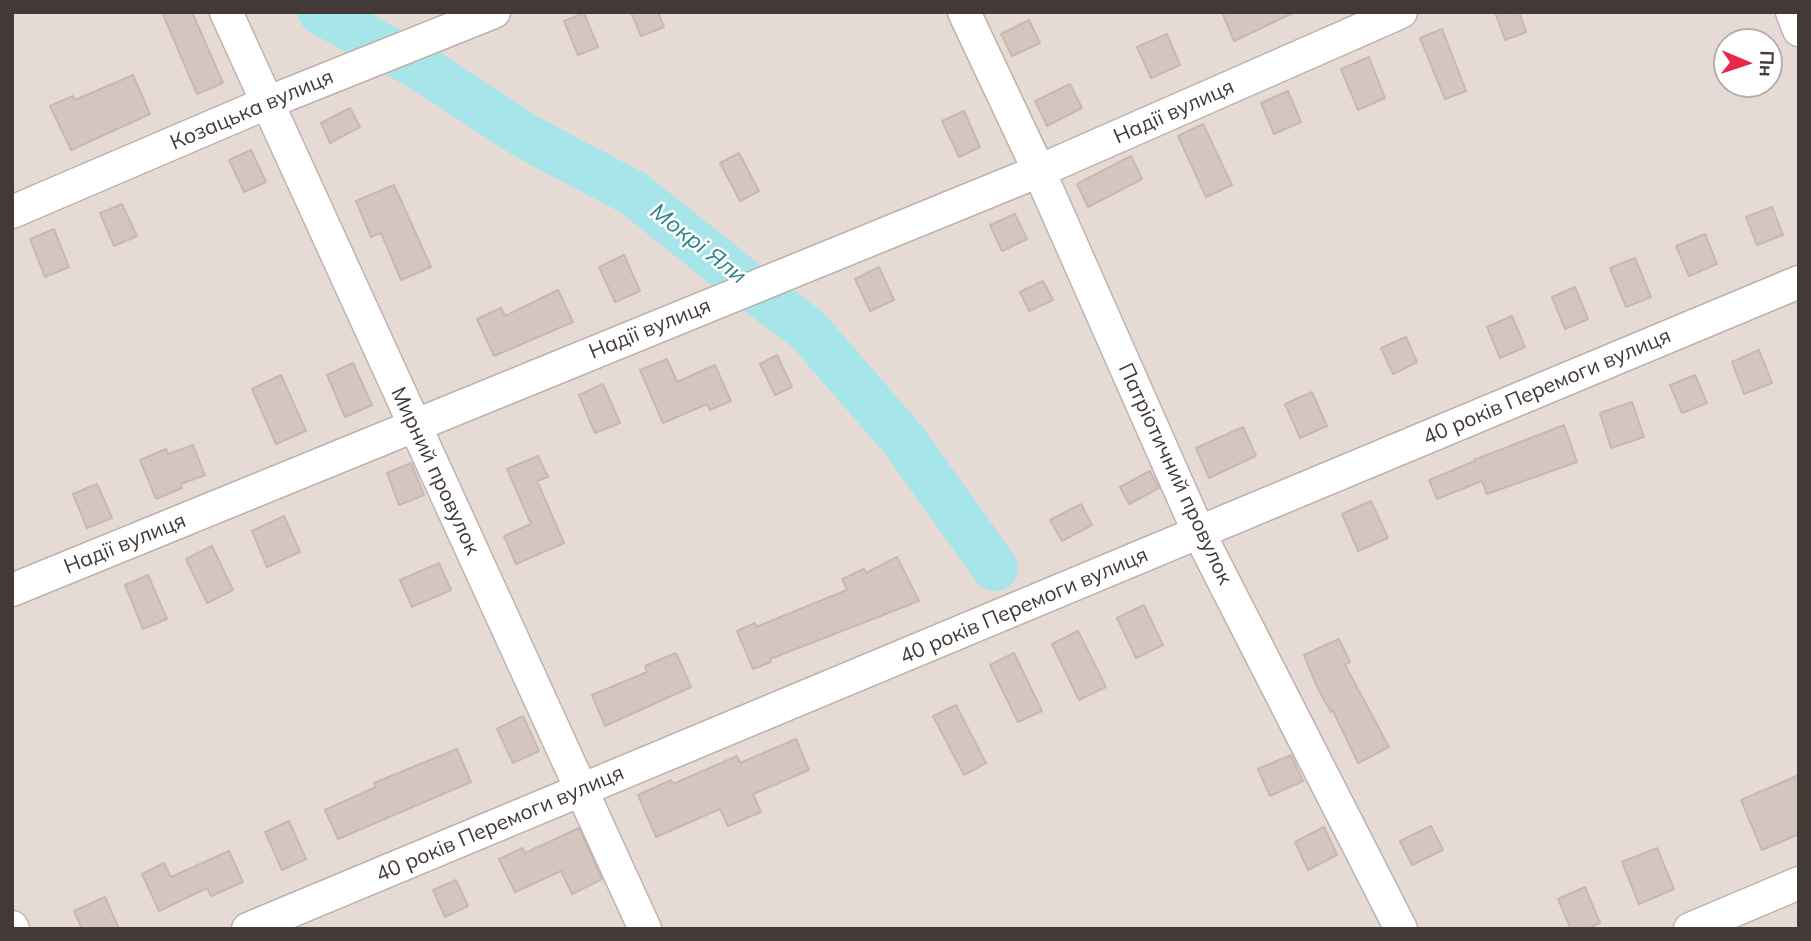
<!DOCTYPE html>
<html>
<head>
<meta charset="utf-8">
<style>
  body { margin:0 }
  #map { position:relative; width:1811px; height:941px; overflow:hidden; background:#f1eae6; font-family:Mulish,sans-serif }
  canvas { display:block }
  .frame { position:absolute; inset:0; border:14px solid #433936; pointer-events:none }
  .north { position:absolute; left:1713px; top:28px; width:70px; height:70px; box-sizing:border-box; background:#fff; border:2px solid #b4b0af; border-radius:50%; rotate:92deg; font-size:19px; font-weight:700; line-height:28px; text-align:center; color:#433936 }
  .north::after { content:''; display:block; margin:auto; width:24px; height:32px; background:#e8264c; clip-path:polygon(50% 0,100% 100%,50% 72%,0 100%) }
</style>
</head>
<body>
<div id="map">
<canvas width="1811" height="941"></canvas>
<div class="frame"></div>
<div class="north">Пн</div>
</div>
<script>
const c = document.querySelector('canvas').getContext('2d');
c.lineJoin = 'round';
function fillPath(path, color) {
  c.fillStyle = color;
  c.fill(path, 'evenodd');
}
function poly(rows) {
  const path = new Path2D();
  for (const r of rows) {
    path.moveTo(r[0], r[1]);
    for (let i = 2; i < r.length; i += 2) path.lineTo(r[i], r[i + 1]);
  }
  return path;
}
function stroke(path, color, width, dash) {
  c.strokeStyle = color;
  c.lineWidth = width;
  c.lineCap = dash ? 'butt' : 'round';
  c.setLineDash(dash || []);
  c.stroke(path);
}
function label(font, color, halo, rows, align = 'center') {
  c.font = font + ' Mulish,sans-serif';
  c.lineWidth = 5;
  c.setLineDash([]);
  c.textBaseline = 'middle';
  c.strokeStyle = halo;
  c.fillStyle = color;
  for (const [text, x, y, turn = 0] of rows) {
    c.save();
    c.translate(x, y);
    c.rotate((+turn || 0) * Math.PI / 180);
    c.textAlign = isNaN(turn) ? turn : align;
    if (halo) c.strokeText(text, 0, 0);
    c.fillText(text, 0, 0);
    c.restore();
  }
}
const residential = poly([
  [12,12,1799,12,1799,929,12,929],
  [1727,42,1769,42,1769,84,1727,84]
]);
const river = poly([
  [321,12,423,69,527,137,633,193,751,287,807,329,902,438,995,568]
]);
const building = poly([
  [162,12,192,12,223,83,197,94,162,12],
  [631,12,658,12,664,27,641,36,631,12],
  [1222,12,1295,12,1234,41,1222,12],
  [1495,12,1519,12,1526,32,1505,40,1495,12],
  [584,13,598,47,578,55,564,21,584,13],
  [1029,20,1040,43,1012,56,1001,34,1029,20],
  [1442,29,1466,91,1445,99,1420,38,1442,29],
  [1167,34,1180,65,1151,78,1137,47,1167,34],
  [1369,57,1385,98,1358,110,1341,69,1369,57],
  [133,75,150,114,71,150,50,106,73,96,75,100,133,75],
  [1070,84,1082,108,1047,126,1035,101,1070,84],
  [1288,91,1301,122,1274,134,1261,103,1288,91],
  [350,108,360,127,330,143,321,123,350,108],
  [964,111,980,147,959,157,942,121,964,111],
  [1203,124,1232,185,1206,197,1178,136,1203,124],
  [251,150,266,182,244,192,229,160,251,150],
  [739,153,759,191,740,201,720,163,739,153],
  [1131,156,1142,179,1088,207,1077,184,1131,156],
  [394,185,431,267,401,280,381,233,371,237,356,201,394,185],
  [122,204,137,236,114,246,100,213,122,204],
  [1772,207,1783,235,1757,245,1746,217,1772,207],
  [1015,214,1027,239,1002,251,990,225,1015,214],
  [54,229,69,267,45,277,30,239,54,229],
  [1705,234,1717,264,1689,276,1676,246,1705,234],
  [624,255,640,291,615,302,599,267,624,255],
  [1635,258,1651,297,1626,307,1610,268,1635,258],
  [879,267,894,300,870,311,855,279,879,267],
  [1043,281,1053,300,1029,311,1020,292,1043,281],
  [1575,287,1588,319,1565,329,1552,297,1575,287],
  [558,290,573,322,494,356,477,319,501,308,505,316,558,290],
  [1512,316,1525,347,1500,358,1487,327,1512,316],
  [1406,337,1417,362,1393,374,1381,348,1406,337],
  [1759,350,1772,383,1744,394,1732,362,1759,350],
  [777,355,792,387,775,395,760,364,777,355],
  [667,359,677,382,715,365,731,401,710,410,707,404,663,423,640,370,667,359],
  [353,363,372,405,345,417,327,375,353,363],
  [281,375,306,431,276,444,252,389,281,375],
  [1695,375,1707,403,1682,413,1670,385,1695,375],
  [603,384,620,423,595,433,579,395,603,384],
  [1312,392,1327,426,1300,438,1285,404,1312,392],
  [1632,402,1644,437,1611,448,1600,413,1632,402],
  [1564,425,1577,462,1487,494,1482,481,1437,499,1429,480,1475,461,1474,460,1564,425],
  [1243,427,1256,456,1209,478,1196,448,1243,427],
  [193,445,205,475,181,484,182,488,156,499,140,460,166,449,168,454,193,445],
  [538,456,548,477,537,481,564,543,516,564,504,536,531,524,507,469,538,456],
  [411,463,424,495,399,505,387,473,411,463],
  [1150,471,1159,488,1129,504,1120,487,1150,471],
  [97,484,112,518,87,528,73,494,97,484],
  [1371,501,1388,538,1358,551,1342,514,1371,501],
  [1081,504,1092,525,1062,541,1050,520,1081,504],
  [284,516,300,552,267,567,252,531,284,516],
  [212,546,233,590,207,603,186,559,212,546],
  [897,557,919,601,770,659,771,662,753,669,737,631,755,623,756,627,847,590,842,579,864,569,866,573,897,557],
  [439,563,451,590,412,607,400,580,439,563],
  [148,575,167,619,143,629,125,585,148,575],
  [1144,605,1163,645,1136,658,1117,618,1144,605],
  [1078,631,1106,687,1079,700,1052,644,1078,631],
  [1339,639,1350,662,1345,665,1389,747,1358,763,1333,711,1331,712,1318,689,1304,655,1339,639],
  [676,653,691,687,605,726,592,695,647,672,645,666,676,653],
  [1014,653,1042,711,1018,722,990,665,1014,653],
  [956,705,986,763,964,775,933,716,956,705],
  [523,716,539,751,513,763,497,729,523,716],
  [796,739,809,770,753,794,761,812,728,826,720,809,656,837,638,795,671,780,673,784,737,756,740,763,796,739],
  [457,749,471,782,338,839,325,810,376,787,374,783,457,749],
  [1291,755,1303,781,1270,796,1258,769,1291,755],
  [1799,775,1799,834,1762,850,1741,800,1799,775],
  [289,821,306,859,282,870,265,832,289,821],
  [1431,826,1443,850,1412,865,1400,841,1431,826],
  [1324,827,1337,855,1308,870,1295,842,1324,827],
  [579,828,602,879,572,894,561,871,515,892,499,859,523,848,525,853,579,828],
  [1657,848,1674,889,1639,904,1622,862,1657,848],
  [229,851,243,882,211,896,207,888,159,911,142,874,164,863,171,877,229,851],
  [456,880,468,906,445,917,433,890,456,880],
  [1585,887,1600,923,1586,929,1571,929,1558,899,1585,887],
  [105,897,119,929,82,929,74,911,105,897]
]);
const minor = poly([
  [226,12,645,929],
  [964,12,1039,171,1199,533,1401,929],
  [1792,12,1799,30],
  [12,212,269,102,494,12],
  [12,590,1039,171,1401,12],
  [12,927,13,929],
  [248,929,1799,282],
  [1690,929,1799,883]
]);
const streetNames = [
  ["Козацька вулиця",252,110,-23],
  ["Надії вулиця",1174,112,-24],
  ["Надії вулиця",650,329,-22],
  ["40 років Перемоги вулиця",1547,387,-23],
  ["Мирний провулок",435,471,65],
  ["Патріотичний провулок",1175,474,65],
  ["Надії вулиця",125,544,-22],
  ["40 років Перемоги вулиця",1024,606,-23],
  ["40 років Перемоги вулиця",500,824,-23]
];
const waterNames = [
  ["Мокрі Яли",698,244,38]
];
fillPath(residential, '#e5dad4');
stroke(river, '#a6e5ea', 46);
fillPath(building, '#d5c5bf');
stroke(building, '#ccb7b0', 2);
stroke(minor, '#bfb2ac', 35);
stroke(minor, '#fff', 32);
label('21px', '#433936', '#fff', streetNames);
label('italic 23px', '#308188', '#fff', waterNames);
</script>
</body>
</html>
